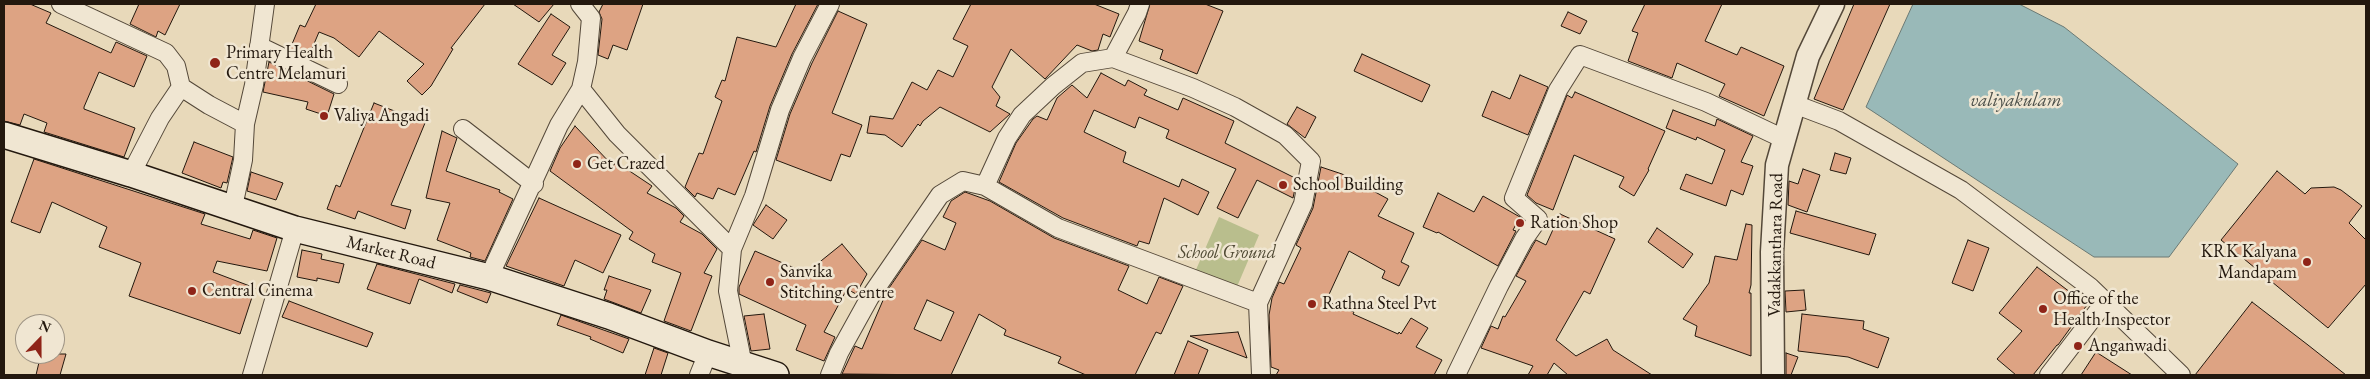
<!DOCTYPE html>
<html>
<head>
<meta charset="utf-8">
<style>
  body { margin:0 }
  #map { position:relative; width:2370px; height:379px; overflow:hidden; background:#e8d9ba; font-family:"EB Garamond",serif }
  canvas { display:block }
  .frame { position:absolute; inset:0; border:5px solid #23180e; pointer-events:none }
  .north { position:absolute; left:15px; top:314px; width:50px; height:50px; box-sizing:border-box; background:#f0e6d2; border:1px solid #9e9484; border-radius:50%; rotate:22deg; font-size:14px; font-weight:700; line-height:20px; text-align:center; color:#23180e }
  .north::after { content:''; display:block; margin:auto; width:18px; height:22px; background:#8f2418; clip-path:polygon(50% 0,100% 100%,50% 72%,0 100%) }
</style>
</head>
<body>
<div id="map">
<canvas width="2370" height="379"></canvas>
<div class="frame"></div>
<div class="north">N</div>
</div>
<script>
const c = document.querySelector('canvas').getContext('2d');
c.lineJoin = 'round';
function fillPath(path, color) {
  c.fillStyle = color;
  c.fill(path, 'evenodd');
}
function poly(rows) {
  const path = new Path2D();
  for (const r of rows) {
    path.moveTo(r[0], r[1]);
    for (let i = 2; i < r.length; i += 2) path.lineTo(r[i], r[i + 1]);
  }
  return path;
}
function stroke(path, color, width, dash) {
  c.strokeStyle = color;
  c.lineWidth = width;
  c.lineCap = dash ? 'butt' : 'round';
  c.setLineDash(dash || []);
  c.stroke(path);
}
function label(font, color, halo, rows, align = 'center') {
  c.font = font + ' "EB Garamond",serif';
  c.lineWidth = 5;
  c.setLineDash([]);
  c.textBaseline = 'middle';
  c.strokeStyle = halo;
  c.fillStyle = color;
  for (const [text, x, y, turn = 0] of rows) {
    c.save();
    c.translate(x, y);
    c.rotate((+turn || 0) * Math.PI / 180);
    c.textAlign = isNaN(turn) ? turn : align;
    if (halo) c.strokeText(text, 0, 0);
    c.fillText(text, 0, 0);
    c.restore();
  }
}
const green = poly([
  [1219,217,1259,235,1236,289,1195,272]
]);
const water = poly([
  [1913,4,2019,4,2064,27,2238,164,2169,257,2094,257,1866,107,1913,4]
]);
const building = poly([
  [4,4,30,4,51,13,46,23,111,53,116,42,147,56,134,87,99,72,84,107,84,109,135,128,124,157,44,132,47,123,24,114,20,125,4,121,4,4],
  [139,4,180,4,165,35,158,31,156,37,130,24,139,4],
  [316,4,485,4,451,48,453,49,431,86,422,95,407,81,424,64,379,31,359,57,334,38,319,32,308,58,290,49,300,25,305,27,316,4],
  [513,4,554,4,539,22,513,4],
  [603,4,643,4,627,50,613,45,608,59,598,55,602,19,599,12,603,4],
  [796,4,818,4,792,54,770,106,756,152,754,151,735,195,718,188,713,199,697,193,695,197,685,187,699,153,703,154,722,101,715,97,722,80,725,81,737,37,776,47,796,4],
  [971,4,1094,4,1119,14,1110,37,1103,34,1098,50,1092,51,1077,45,1045,79,1011,49,992,87,1000,97,996,106,1010,114,990,132,940,107,923,121,920,126,918,124,902,147,885,135,867,133,870,116,893,119,912,82,927,90,938,70,953,77,968,46,953,39,971,4],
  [1150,4,1205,4,1223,11,1197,74,1160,59,1163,50,1139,41,1150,4],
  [1645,4,1722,4,1705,41,1737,55,1741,47,1784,66,1764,116,1719,96,1725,84,1677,63,1672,78,1628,61,1638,33,1632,31,1645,4],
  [1854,4,1890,4,1843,110,1814,99,1854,4],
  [838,11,867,24,832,113,862,125,850,157,841,154,831,181,776,160,790,114,812,63,838,11],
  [1568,12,1587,21,1580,34,1561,26,1568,12],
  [551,14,570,27,552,55,566,63,552,85,518,64,551,14],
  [1362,54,1430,85,1422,102,1354,71,1362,54],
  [269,62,334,94,327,116,306,109,308,102,263,92,269,62],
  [1101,73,1125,86,1128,80,1147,90,1144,95,1178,110,1183,98,1234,121,1225,143,1297,179,1293,198,1257,180,1238,218,1217,208,1236,169,1166,138,1169,130,1139,117,1135,128,1094,110,1084,132,1126,152,1123,162,1179,187,1182,179,1209,192,1198,215,1164,198,1149,244,1139,241,1137,246,1063,218,999,182,1016,143,1033,119,1037,116,1047,120,1057,98,1072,85,1087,98,1101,73],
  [1520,75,1548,87,1528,135,1482,116,1492,91,1510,99,1520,75],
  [1575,92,1665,131,1648,169,1649,170,1634,196,1619,187,1624,177,1574,155,1553,210,1536,203,1527,195,1567,95,1572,98,1575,92],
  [374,103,425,123,391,205,411,210,405,229,358,211,355,219,327,209,336,185,340,187,374,103],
  [1297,107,1316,117,1305,138,1287,124,1297,107],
  [1673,110,1715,126,1717,119,1753,136,1741,162,1753,166,1743,195,1731,190,1726,206,1680,189,1686,174,1712,184,1725,150,1697,137,1696,140,1666,128,1673,110],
  [575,126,613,166,616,162,652,186,647,193,676,208,684,216,680,222,702,234,717,249,704,273,712,276,691,331,664,321,681,273,652,262,655,254,629,239,633,232,550,171,560,148,575,126],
  [442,131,457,138,446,171,500,190,499,192,513,199,485,261,470,257,471,253,437,240,450,203,426,198,442,131],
  [194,142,233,157,227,183,223,182,221,188,182,173,194,142],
  [1835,153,1851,158,1846,174,1830,170,1835,153],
  [34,159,205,214,201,224,250,239,253,230,277,238,267,271,217,261,213,272,255,288,240,334,129,296,141,263,99,247,107,227,52,202,40,233,11,222,34,159],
  [1321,167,1342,174,1388,199,1378,216,1414,233,1401,262,1409,266,1399,286,1382,278,1385,271,1349,251,1326,301,1354,312,1353,314,1398,334,1399,332,1401,334,1411,318,1428,328,1416,347,1442,360,1434,375,1276,375,1279,370,1271,367,1269,315,1272,298,1279,282,1284,284,1301,248,1296,245,1313,208,1321,167],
  [1803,169,1820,175,1807,212,1788,205,1789,181,1798,184,1803,169],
  [2277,171,2305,194,2311,188,2334,187,2341,190,2362,206,2349,223,2366,240,2366,284,2328,328,2221,240,2277,171],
  [251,172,283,183,276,200,247,191,251,172],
  [965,192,990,201,1054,238,1129,266,1118,290,1147,304,1159,277,1183,286,1161,334,1156,332,1135,375,1086,375,1058,363,1061,357,1004,335,1006,330,979,314,951,375,842,374,855,346,862,349,887,291,922,240,945,250,956,223,943,217,951,201,965,192],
  [927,300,954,312,941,341,914,329,927,300],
  [1438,193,1474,212,1483,196,1520,217,1513,230,1516,231,1498,266,1438,232,1437,233,1423,227,1438,193],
  [539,198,621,235,603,273,575,260,564,286,506,266,539,198],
  [766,205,787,220,773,239,753,225,766,205],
  [1796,211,1876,234,1869,255,1790,233,1796,211],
  [1560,214,1615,239,1590,294,1584,291,1556,340,1576,356,1607,339,1613,350,1652,375,1568,375,1554,363,1547,375,1528,375,1533,366,1481,348,1491,326,1498,329,1503,316,1505,317,1526,281,1516,276,1533,245,1536,240,1546,245,1560,214],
  [1746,224,1752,225,1751,285,1749,293,1751,293,1751,356,1695,336,1697,326,1683,319,1709,283,1715,256,1737,260,1746,224],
  [1657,228,1693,254,1683,268,1648,242,1657,228],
  [1968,240,1989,248,1973,291,1952,283,1968,240],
  [842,244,867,274,856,294,847,289,824,332,835,337,824,361,796,350,806,325,739,294,739,287,755,251,806,273,842,244],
  [302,250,322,254,321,259,344,264,339,283,317,278,317,281,297,277,302,250],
  [377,264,455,284,452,293,419,279,410,304,367,289,377,264],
  [2037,267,2087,305,2058,345,2057,345,2033,375,2016,375,1997,359,2022,331,1999,313,2037,267],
  [609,276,651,290,641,313,604,299,607,290,604,290,609,276],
  [460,285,491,293,487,303,457,291,460,285],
  [1804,290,1806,310,1786,312,1785,291,1804,290],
  [289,301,373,333,367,347,282,317,289,301],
  [2252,302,2308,345,2346,375,2195,375,2252,302],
  [764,314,770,349,751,351,744,316,764,314],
  [1802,314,1864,321,1863,329,1889,338,1878,368,1848,357,1798,351,1802,314],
  [561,315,629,339,623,353,590,339,591,337,557,325,561,315],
  [1238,332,1247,358,1190,336,1238,332],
  [1188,341,1208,350,1198,375,1174,375,1188,341],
  [654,348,668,353,661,375,645,375,654,348],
  [2096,352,2132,375,2081,375,2096,352],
  [1786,353,1798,357,1791,375,1786,375,1786,353],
  [41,354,66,354,60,375,36,375,41,354]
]);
const minor = poly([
  [61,4,166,53,176,66,181,87,160,118,131,174],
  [259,46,338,84],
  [1113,58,1137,13,1140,4],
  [181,87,209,105,245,124],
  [581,89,617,134,732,249],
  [1794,104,1839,121,1961,190,2090,287,2181,375],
  [463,129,534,184],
  [985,186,1007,138,1022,115,1053,86,1082,63,1113,58,1193,88,1235,107,1285,135,1311,161,1303,204,1258,303],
  [233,207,243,160,245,124,254,85,265,4],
  [489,277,559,125,581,89,587,62,591,18,580,4],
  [743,365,728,291,732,249,754,196,780,110,802,58,830,4],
  [252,375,295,229],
  [699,375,708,353],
  [830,375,839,353,870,297,940,195,963,181,985,186,1058,228,1258,303,1261,375],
  [1456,375,1499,286,1524,239,1538,219,1514,198,1558,90,1580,55,1706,102,1784,139],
  [2049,375,2105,302]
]);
const tertiary = poly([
  [1773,375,1772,252,1777,165,1808,56,1833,4]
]);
const secondary = poly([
  [4,135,131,174,295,229,489,277,609,316,708,353,776,375]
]);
const markers = [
  [215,63,6,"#8f2418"],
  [324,116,5,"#8f2418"],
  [577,164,5,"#8f2418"],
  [1283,185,5,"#8f2418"],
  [1520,223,5,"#8f2418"],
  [2307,262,5,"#8f2418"],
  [770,282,5,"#8f2418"],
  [192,291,5,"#8f2418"],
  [1312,304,5,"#8f2418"],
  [2043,309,5,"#8f2418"],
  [2078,346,5,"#8f2418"]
];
const poiNames = [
  ["Primary Health",226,53],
  ["Centre Melamuri",226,74],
  ["Valiya Angadi",334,116],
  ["Get Crazed",587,164],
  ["School Building",1293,185],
  ["Ration Shop",1530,223],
  ["KRK Kalyana",2297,252,"right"],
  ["Mandapam",2297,273,"right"],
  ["Sanvika",780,272],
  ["Stitching Centre",780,293],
  ["Central Cinema",202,291],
  ["Office of the",2053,299],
  ["Health Inspector",2053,320],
  ["Rathna Steel Pvt",1322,304],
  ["Anganwadi",2088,346]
];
const streetNames = [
  ["Vadakkanthara Road",1776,245,-89],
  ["Market Road",391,253,14]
];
const parkNames = [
  ["School Ground",1227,253]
];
const waterNames = [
  ["valiyakulam",2016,101]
];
fillPath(green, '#b9be8d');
fillPath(water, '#99b9b8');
stroke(water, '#6a7974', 1);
fillPath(building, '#dda383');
stroke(building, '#23180e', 1);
stroke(minor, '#544839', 20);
stroke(tertiary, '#544839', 25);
stroke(secondary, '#23180e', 28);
stroke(minor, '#f0e6d2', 18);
stroke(tertiary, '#f0e6d2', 22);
stroke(secondary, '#f0e6d2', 25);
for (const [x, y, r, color] of markers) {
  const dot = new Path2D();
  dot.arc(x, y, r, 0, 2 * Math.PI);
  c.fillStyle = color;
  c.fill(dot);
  stroke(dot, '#f0e6d2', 2);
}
label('18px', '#23180e', '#f0e6d2', poiNames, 'left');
label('18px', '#23180e', '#f0e6d2', streetNames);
label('italic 18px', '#504a34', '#f0e6d2', parkNames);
label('italic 19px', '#4c504a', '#f0e6d2', waterNames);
</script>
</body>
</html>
